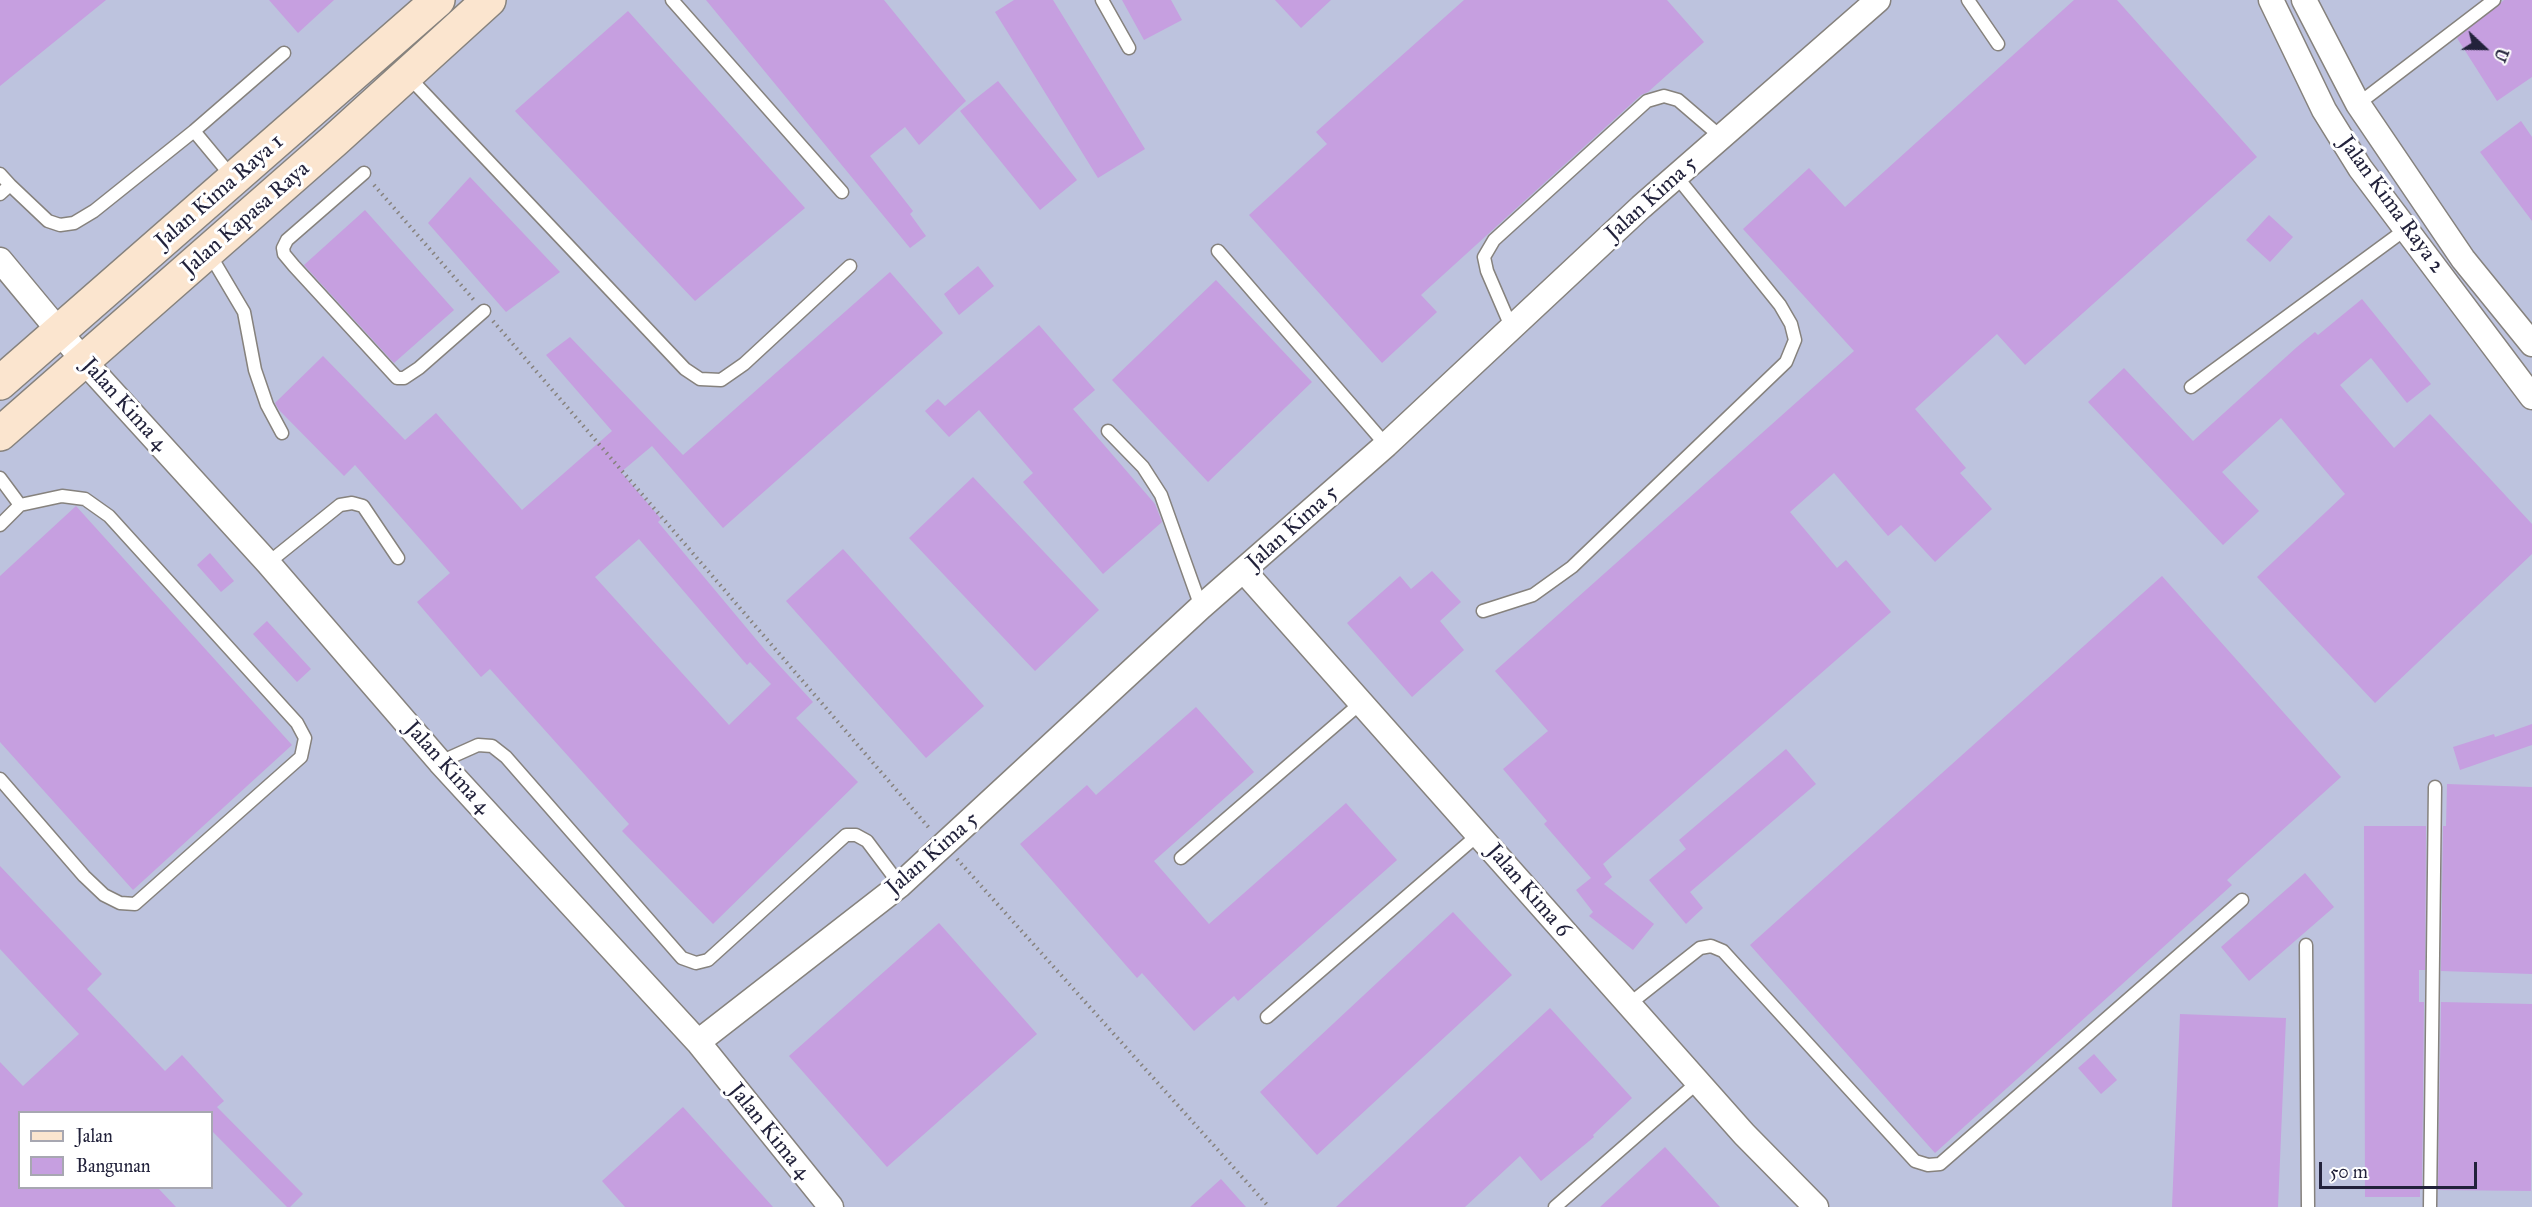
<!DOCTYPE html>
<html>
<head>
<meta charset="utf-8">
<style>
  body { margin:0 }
  #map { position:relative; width:2532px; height:1207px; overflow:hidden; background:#e9e2bf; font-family:"IM FELL Great Primer",serif }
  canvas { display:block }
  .legend { position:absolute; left:18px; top:1111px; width:195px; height:78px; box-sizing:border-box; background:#fff; border:2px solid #a7a7b1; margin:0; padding:8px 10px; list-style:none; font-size:18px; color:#22223b }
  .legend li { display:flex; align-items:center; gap:12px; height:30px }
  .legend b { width:30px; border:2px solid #a7a7b1 }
  .north { position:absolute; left:2454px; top:18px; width:60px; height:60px; -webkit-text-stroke:4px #fff; paint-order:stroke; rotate:112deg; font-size:16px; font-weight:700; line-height:24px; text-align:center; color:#22223b }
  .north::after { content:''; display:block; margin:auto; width:21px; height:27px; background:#22223b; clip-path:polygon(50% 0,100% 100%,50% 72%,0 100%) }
  .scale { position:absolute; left:2319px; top:1162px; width:158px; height:27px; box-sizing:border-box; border:3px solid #22223b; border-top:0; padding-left:8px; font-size:18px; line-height:21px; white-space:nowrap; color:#22223b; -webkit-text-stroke:4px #fff; paint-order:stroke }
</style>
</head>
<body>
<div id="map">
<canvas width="2532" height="1207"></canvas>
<ul class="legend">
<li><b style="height:8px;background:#fbe5cf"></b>Jalan</li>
<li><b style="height:16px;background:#c69fe0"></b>Bangunan</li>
</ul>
<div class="north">U</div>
<div class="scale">50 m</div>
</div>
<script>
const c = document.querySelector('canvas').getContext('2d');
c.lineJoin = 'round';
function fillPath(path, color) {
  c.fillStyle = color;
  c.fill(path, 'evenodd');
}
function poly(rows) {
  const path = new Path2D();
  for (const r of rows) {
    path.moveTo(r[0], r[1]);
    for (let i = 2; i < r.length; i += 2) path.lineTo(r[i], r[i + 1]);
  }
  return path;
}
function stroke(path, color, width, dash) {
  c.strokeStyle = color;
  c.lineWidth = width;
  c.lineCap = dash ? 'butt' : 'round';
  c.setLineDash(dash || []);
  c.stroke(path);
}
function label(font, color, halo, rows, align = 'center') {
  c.font = font + ' "IM FELL Great Primer",serif';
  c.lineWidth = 6;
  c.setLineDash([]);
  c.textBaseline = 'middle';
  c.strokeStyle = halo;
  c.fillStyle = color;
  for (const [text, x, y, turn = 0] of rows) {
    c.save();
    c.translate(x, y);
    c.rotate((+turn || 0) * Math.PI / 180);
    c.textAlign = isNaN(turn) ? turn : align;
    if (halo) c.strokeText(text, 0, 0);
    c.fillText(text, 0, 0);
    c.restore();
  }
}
const industrial = poly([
  [0,0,2532,0,2532,1207,0,1207],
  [20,1112,212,1112,212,1188,20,1188]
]);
const building = poly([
  [0,0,106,0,0,86],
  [269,0,334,0,298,33],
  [706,0,884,0,966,101,919,145,905,127,870,156,913,211,910,214,926,236,910,248],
  [1014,0,1053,0,1145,149,1098,178,995,12],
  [1122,0,1171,0,1182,20,1144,40],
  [1275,0,1331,0,1301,28],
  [1464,0,1667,0,1704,42,1648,92,1641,95,1421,295,1437,312,1382,363,1249,215,1327,144,1316,132],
  [2074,0,2117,0,2257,157,2025,365,1997,334,1915,409,1966,468,1960,473,1992,509,1935,562,1901,525,1888,536,1834,473,1790,512,1837,568,1846,560,1891,612,1603,864,1612,877,1604,884,1654,924,1633,950,1589,916,1593,912,1576,890,1591,878,1544,824,1547,821,1503,769,1548,731,1495,671,1854,351,1743,229,1809,168,1845,207],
  [2504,0,2532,0,2532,77,2497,101,2457,38],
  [628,11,805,208,695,301,515,111],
  [998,81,1077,180,1040,210,960,111],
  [2521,121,2532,137,2532,221,2480,152],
  [470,177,560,272,506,312,428,223],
  [365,210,454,310,394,363,304,265],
  [2269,215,2293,237,2270,262,2246,240],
  [978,266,994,286,959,315,944,294],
  [890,272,943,333,723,528,652,446,621,472,661,519,658,522,765,650,813,702,796,718,858,782,713,924,622,831,629,824,490,669,481,677,417,602,450,573,355,465,344,476,279,410,275,403,323,356,405,440,436,413,522,510,612,431,546,355,570,337,683,455],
  [639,539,747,665,750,662,771,684,729,725,595,577],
  [1216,280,1312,382,1208,482,1112,380],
  [2362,299,2431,384,2407,403,2371,358,2340,385,2394,448,2430,414,2532,524,2532,554,2375,703,2257,577,2345,494,2281,418,2222,472,2259,511,2223,545,2088,402,2124,368,2193,441,2297,347,2315,332,2318,335],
  [1039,325,1095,390,1073,409,1155,504,1162,522,1103,574,1023,482,1033,473,979,410,949,437,925,411,938,399,945,406],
  [973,477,1099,610,1035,671,909,538],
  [76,506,292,745,133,890,0,742,0,576],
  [843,549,984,706,926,758,786,601],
  [210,553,234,581,221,592,197,565],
  [1432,571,1461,602,1440,621,1464,650,1412,697,1347,623,1400,576,1411,589],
  [2162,576,2341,777,2227,880,2232,885,1935,1153,1750,945],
  [267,621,311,669,297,682,253,634],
  [1196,707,1254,772,1154,861,1209,924,1346,803,1397,860,1238,1001,1234,996,1194,1031,1142,973,1137,978,1020,844,1087,785,1096,795],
  [2532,724,2532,745,2460,770,2453,747,2494,734,2495,737],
  [1786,749,1816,784,1690,892,1703,908,1686,924,1649,880,1686,849,1679,840],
  [2447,784,2532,787,2532,974,2441,971,2443,826,2446,826],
  [2364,826,2426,826,2425,970,2419,970,2419,1002,2424,1002,2422,1190,2420,1190,2420,1197,2365,1197],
  [0,866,102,974,87,989,165,1071,182,1055,224,1101,217,1107,303,1194,290,1207,287,1207,212,1131,212,1112,20,1113,20,1188,158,1188,176,1207,0,1207,0,1062,23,1086,79,1034,0,949],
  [2305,873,2334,907,2249,981,2221,947],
  [1453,912,1512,975,1317,1155,1260,1092],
  [939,923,1037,1034,887,1167,789,1056],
  [2441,1002,2532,1004,2531,1191,2438,1190],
  [1550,1008,1632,1098,1593,1135,1594,1137,1541,1181,1520,1156,1465,1207,1336,1207],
  [2180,1014,2286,1018,2278,1207,2172,1207],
  [2094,1054,2117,1080,2101,1094,2078,1068],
  [683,1107,773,1207,625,1207,602,1181],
  [1665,1147,1720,1207,1600,1207],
  [1221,1179,1246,1207,1190,1207]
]);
const path = poly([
  [374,185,474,300],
  [493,321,930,829],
  [957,859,1269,1207]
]);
const lane = poly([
  [672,0,842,192],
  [1102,0,1129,48],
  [1968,0,1998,44],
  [407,75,685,369,700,379,721,380,744,364,850,266],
  [2358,104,2494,0],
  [194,131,233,178],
  [364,173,287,240,283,248,284,254,294,266,397,378,404,378,419,368,484,311],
  [0,174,10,185,0,194],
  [10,185,48,221,60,225,74,223,94,211,194,131,284,53],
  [1218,251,1386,445],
  [209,253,244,312,255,370,267,405,282,433],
  [1512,329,1487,271,1484,257,1494,240,1647,101,1664,96,1678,100,1720,136],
  [2191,387,2406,229],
  [1108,431,1143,467,1161,495,1201,607],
  [0,478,20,505],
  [0,525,20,505,62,496,85,499,109,516,297,723,305,738,301,757,135,904,120,903,104,895,84,876,0,779],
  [268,563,340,505,352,503,363,506,398,558],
  [1483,611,1533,595,1572,567,1786,362,1795,340,1791,324,1780,305,1677,177],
  [440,762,478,745,492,746,506,757,682,958,696,963,708,960,846,835,856,835,867,841,900,885],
  [1181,858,1362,702],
  [2306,945,2308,1207],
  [1628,1005,1700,948,1711,946,1723,951,1915,1161,1928,1165,1940,1164,2242,900],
  [1267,1017,1479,834],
  [1555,1207,1698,1082],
  [2430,1207,2435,787]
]);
const street = poly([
  [2271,0,2324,110,2360,168,2532,397],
  [2304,0,2358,104,2463,259,2532,344],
  [0,260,83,360,268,563,440,762,698,1042,831,1207],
  [1244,571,1744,1134,1816,1207],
  [698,1042,900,885,1201,607,1386,445,1641,207,1878,0]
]);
const secondary = poly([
  [0,383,438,0],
  [0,434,335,140,489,0]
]);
const streetNames = [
  ["Jalan Kima Raya 1",220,192,-41],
  ["Jalan Kima 5",1652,199,-42],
  ["Jalan Kima Raya 2",2391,205,54],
  ["Jalan Kapasa Raya",246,219,-41],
  ["Jalan Kima 4",124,405,48],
  ["Jalan Kima 5",1293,528,-42],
  ["Jalan Kima 4",447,768,48],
  ["Jalan Kima 5",933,854,-41],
  ["Jalan Kima 6",1528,891,49],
  ["Jalan Kima 4",769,1132,51]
];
fillPath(industrial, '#bdc3de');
fillPath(building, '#c69fe0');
stroke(lane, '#86827d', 15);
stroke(street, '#86827d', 27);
stroke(secondary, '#86827d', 36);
stroke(path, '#86827d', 4, [1.5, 4.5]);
stroke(lane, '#fff', 12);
stroke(street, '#fff', 24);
stroke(secondary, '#fbe5cf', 33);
label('22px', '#22223b', '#fff', streetNames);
</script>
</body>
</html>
